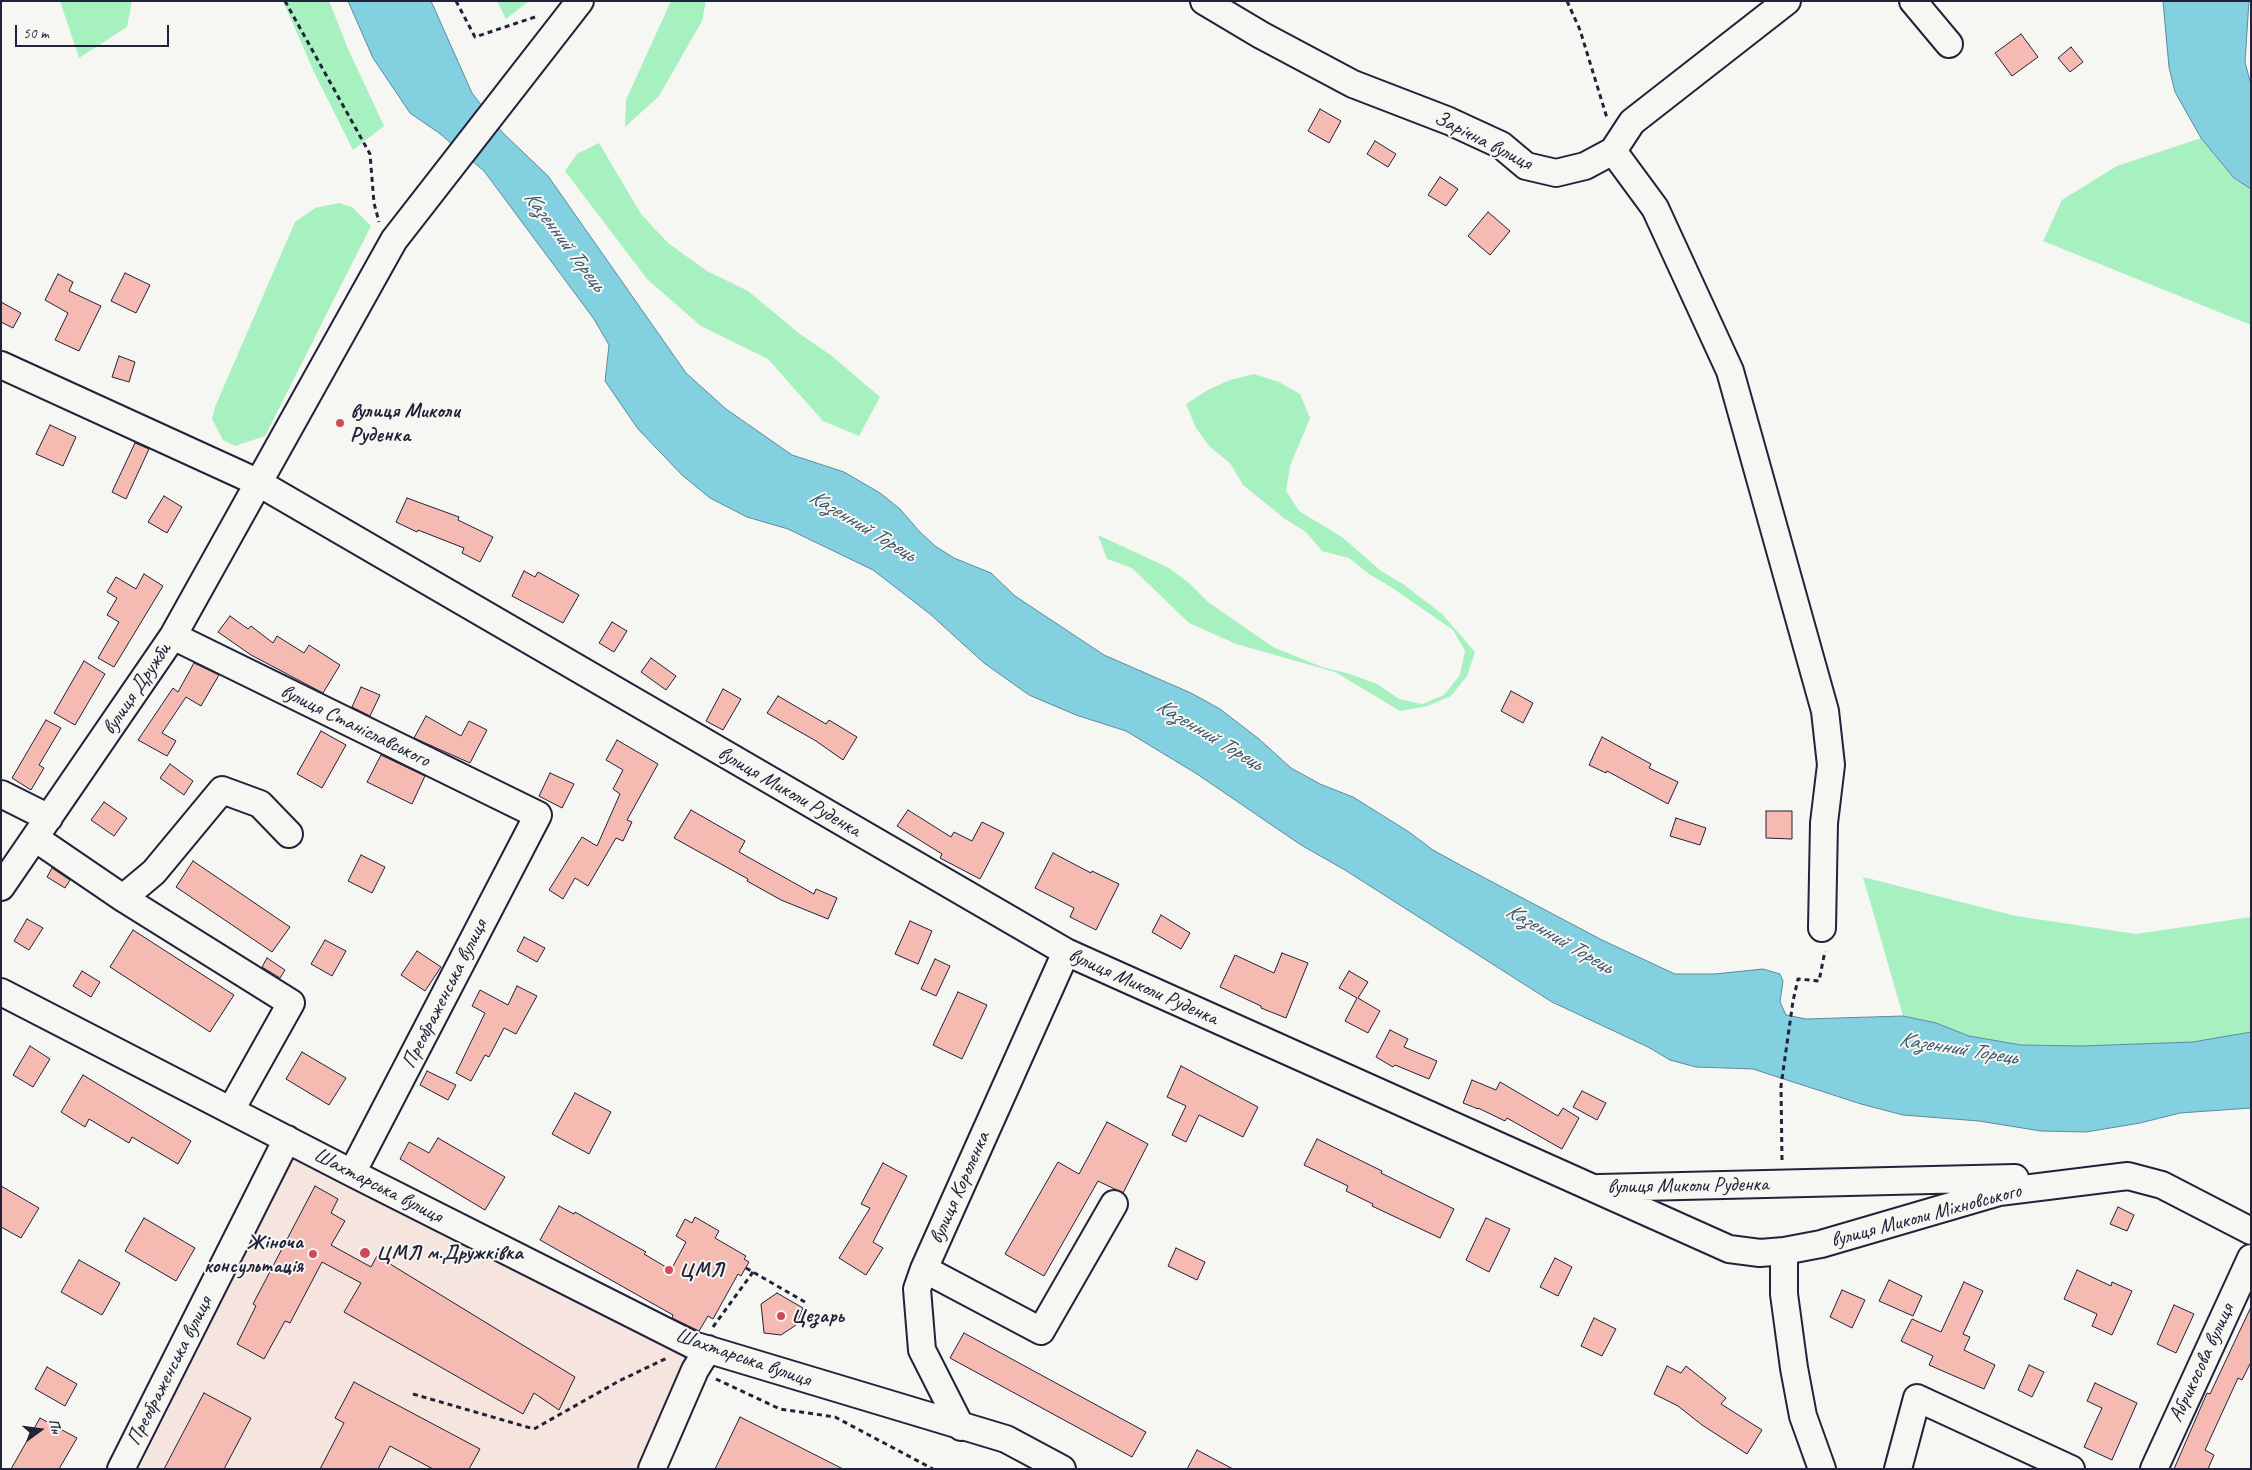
<!DOCTYPE html>
<html>
<head>
<meta charset="utf-8">
<style>
  body { margin:0 }
  #map { position:relative; width:2252px; height:1470px; overflow:hidden; background:#f6f6f2; font-family:Caveat,sans-serif }
  canvas { display:block }
  .frame { position:absolute; inset:0; border:2px solid #22223b; pointer-events:none }
  .north { position:absolute; left:15px; top:1405px; width:50px; height:50px; -webkit-text-stroke:4px #f6f6f2; paint-order:stroke; rotate:76deg; font-size:14px; font-weight:700; line-height:20px; text-align:center; color:#22223b }
  .north::after { content:''; display:block; margin:auto; width:18px; height:22px; background:#22223b; clip-path:polygon(50% 0,100% 100%,50% 72%,0 100%) }
  .scale { position:absolute; left:15px; top:25px; width:154px; height:22px; box-sizing:border-box; border:2px solid #22223b; border-top:0; padding-left:6px; font-size:15px; line-height:18px; white-space:nowrap; color:#22223b; -webkit-text-stroke:4px #f6f6f2; paint-order:stroke }
</style>
</head>
<body>
<div id="map">
<canvas width="2252" height="1470"></canvas>
<div class="frame"></div>
<div class="north">Пн</div>
<div class="scale">50 m</div>
</div>
<script>
const c = document.querySelector('canvas').getContext('2d');
c.lineJoin = 'round';
function fillPath(path, color) {
  c.fillStyle = color;
  c.fill(path, 'evenodd');
}
function poly(rows) {
  const path = new Path2D();
  for (const r of rows) {
    path.moveTo(r[0], r[1]);
    for (let i = 2; i < r.length; i += 2) path.lineTo(r[i], r[i + 1]);
  }
  return path;
}
function stroke(path, color, width, dash) {
  c.strokeStyle = color;
  c.lineWidth = width;
  c.lineCap = dash ? 'butt' : 'round';
  c.setLineDash(dash || []);
  c.stroke(path);
}
function label(font, color, halo, rows, align = 'center') {
  c.font = font + ' Caveat,sans-serif';
  c.lineWidth = 4;
  c.setLineDash([]);
  c.textBaseline = 'middle';
  c.strokeStyle = halo;
  c.fillStyle = color;
  for (const [text, x, y, turn = 0] of rows) {
    c.save();
    c.translate(x, y);
    c.rotate((+turn || 0) * Math.PI / 180);
    c.textAlign = isNaN(turn) ? turn : align;
    if (halo) c.strokeText(text, 0, 0);
    c.fillText(text, 0, 0);
    c.restore();
  }
}
const built = poly([
  [292,1155,693,1358,641,1469,135,1469]
]);
const green = poly([
  [60,1,132,1,127,27,79,58],
  [283,1,329,1,349,51,384,126,353,150,314,72],
  [497,1,529,1,506,19],
  [671,1,706,1,702,21,659,96,625,127,626,100],
  [2201,138,2234,178,2251,189,2251,325,2043,241,2062,200,2117,166],
  [599,143,641,214,668,243,707,271,748,291,800,334,832,356,880,397,859,436,823,421,768,359,701,326,647,279,565,171,577,154],
  [339,203,352,207,371,226,265,436,235,446,223,440,212,419,215,407,295,222,315,208],
  [1254,374,1279,382,1300,394,1310,418,1290,466,1286,491,1299,511,1342,537,1381,571,1403,584,1442,614,1475,652,1467,676,1451,696,1428,706,1400,711,1335,672,1236,644,1189,623,1132,568,1107,559,1098,535,1169,568,1189,583,1208,602,1273,647,1322,667,1347,673,1377,684,1399,699,1422,704,1444,695,1460,675,1465,651,1453,630,1391,587,1369,574,1349,558,1322,551,1306,532,1285,519,1243,485,1230,463,1210,447,1196,428,1186,404,1208,390,1230,380],
  [1863,877,2016,916,2136,934,2251,917,2251,1032,2193,1042,2081,1046,2021,1045,1969,1036,1936,1023,1903,1016]
]);
const water = poly([
  [348,1,431,1,472,93,502,132,548,176,686,373,726,409,792,455,844,472,880,493,900,509,919,531,935,546,954,558,991,573,1015,596,1104,655,1191,693,1220,709,1259,739,1291,768,1320,784,1353,797,1409,832,1433,850,1462,866,1602,940,1675,974,1715,974,1763,969,1780,974,1783,981,1780,1002,1786,1015,1806,1019,1903,1016,1936,1023,1969,1036,2021,1045,2081,1046,2193,1042,2251,1032,2251,1108,2180,1113,2140,1123,2086,1132,2041,1131,1979,1121,1903,1115,1861,1104,1753,1069,1696,1067,1670,1060,1648,1047,1552,1002,1345,870,1301,845,1197,774,1126,731,1076,715,1029,695,984,663,930,614,873,570,788,529,747,517,710,498,682,475,638,429,605,381,609,345,594,319,484,171,439,133,410,113,373,58,348,1],
  [2163,1,2249,1,2245,62,2251,85,2251,189,2234,178,2201,138,2175,92,2169,67,2163,1]
]);
const building = poly([
  [2021,34,2038,57,2012,76,1995,53,2021,34],
  [2071,47,2083,62,2070,72,2058,58,2071,47],
  [1320,109,1341,121,1329,143,1308,131,1320,109],
  [1375,141,1396,154,1388,167,1367,154,1375,141],
  [1440,177,1458,189,1446,206,1428,195,1440,177],
  [1488,212,1510,231,1490,255,1468,236,1488,212],
  [125,273,150,285,136,313,111,301,125,273],
  [58,274,73,282,69,291,101,306,79,351,55,340,68,313,45,300,58,274],
  [1,302,21,313,13,328,1,322,1,302],
  [119,356,135,362,129,382,112,377,119,356],
  [50,425,76,437,63,466,36,454,50,425],
  [135,443,149,449,126,499,112,492,135,443],
  [164,496,182,507,167,533,148,522,164,496],
  [407,498,459,517,458,520,493,537,480,562,462,553,464,548,418,530,417,532,396,522,407,498],
  [524,571,535,577,538,572,579,595,563,623,512,596,524,571],
  [144,574,163,586,114,667,98,658,119,622,107,615,117,598,107,592,116,577,136,589,144,574],
  [230,616,248,629,251,626,273,643,277,636,304,653,309,645,340,665,323,693,251,655,218,632,230,616],
  [612,622,627,631,614,652,599,643,612,622],
  [651,658,676,676,666,690,641,672,651,658],
  [84,661,105,674,75,725,54,713,84,661],
  [194,663,219,675,201,706,186,697,162,733,176,741,167,756,138,740,173,688,178,692,194,663],
  [361,687,380,695,370,716,352,707,361,687],
  [723,689,741,699,723,730,706,721,723,689],
  [1511,691,1533,703,1523,723,1501,711,1511,691],
  [778,696,826,724,829,720,857,737,843,760,816,741,767,713,778,696],
  [426,716,461,736,469,721,487,730,470,763,414,738,426,716],
  [46,720,61,728,39,765,44,768,31,790,12,778,46,720],
  [321,731,346,745,322,788,297,774,321,731],
  [1602,737,1651,764,1649,768,1678,782,1668,804,1607,771,1606,773,1589,765,1602,737],
  [617,740,658,764,627,820,632,822,623,841,616,838,588,886,575,878,563,899,549,890,582,837,597,846,620,794,613,789,623,770,606,760,617,740],
  [381,755,425,776,412,804,367,782,381,755],
  [170,764,193,781,184,795,160,778,170,764],
  [550,773,574,784,562,808,539,796,550,773],
  [104,802,127,818,114,836,91,820,104,802],
  [691,810,745,841,739,852,814,894,816,889,837,898,828,919,781,900,747,881,748,879,674,838,691,810],
  [908,810,951,837,954,832,972,841,982,822,1004,833,980,879,940,858,942,854,897,826,908,810],
  [1766,811,1792,811,1792,839,1766,838,1766,811],
  [1676,818,1706,828,1700,845,1670,836,1676,818],
  [1053,853,1091,873,1092,871,1119,884,1096,930,1070,917,1074,908,1035,888,1053,853],
  [361,855,385,867,372,893,348,881,361,855],
  [193,861,290,927,272,952,176,887,193,861],
  [52,868,70,880,65,888,47,877,52,868],
  [1161,915,1190,933,1181,949,1152,932,1161,915],
  [27,919,43,928,29,950,14,941,27,919],
  [910,921,932,931,918,964,895,954,910,921],
  [133,930,234,995,210,1032,110,967,133,930],
  [524,937,545,948,537,962,517,951,524,937],
  [325,940,346,951,332,976,311,964,325,940],
  [417,951,441,967,425,991,401,975,417,951],
  [1282,953,1308,963,1286,1018,1261,1008,1261,1006,1220,987,1235,955,1274,973,1282,953],
  [267,958,285,970,280,978,262,967,267,958],
  [935,959,950,966,936,996,921,989,935,959],
  [82,971,100,982,91,997,73,986,82,971],
  [1349,971,1368,982,1358,998,1380,1011,1368,1033,1345,1021,1357,998,1339,988,1349,971],
  [517,986,537,996,516,1034,504,1028,489,1057,485,1055,471,1081,456,1073,485,1013,472,1006,480,990,508,1005,517,986],
  [958,992,987,1005,962,1059,933,1045,958,992],
  [1390,1030,1408,1039,1404,1047,1437,1061,1429,1079,1395,1065,1393,1067,1376,1057,1390,1030],
  [30,1046,50,1059,33,1087,13,1075,30,1046],
  [302,1052,346,1078,329,1105,286,1079,302,1052],
  [1181,1066,1258,1107,1243,1137,1199,1115,1186,1142,1172,1135,1186,1106,1167,1097,1181,1066],
  [427,1071,456,1085,448,1100,420,1085,427,1071],
  [83,1075,191,1141,178,1164,132,1137,129,1143,89,1119,85,1127,61,1112,83,1075],
  [1472,1080,1496,1090,1500,1082,1558,1116,1563,1108,1579,1118,1562,1149,1507,1118,1505,1121,1478,1108,1478,1109,1463,1103,1472,1080],
  [1582,1091,1606,1103,1597,1120,1573,1107,1582,1091],
  [575,1093,611,1112,589,1154,552,1134,575,1093],
  [1107,1122,1148,1144,1123,1193,1098,1181,1044,1276,1005,1254,1058,1162,1079,1174,1107,1122],
  [438,1138,505,1177,485,1210,400,1159,409,1142,429,1153,438,1138],
  [1317,1139,1382,1171,1381,1173,1454,1209,1440,1238,1372,1206,1373,1204,1346,1191,1348,1186,1304,1165,1317,1139],
  [883,1163,907,1176,873,1242,883,1248,866,1275,839,1258,870,1208,861,1204,883,1163],
  [1,1186,39,1208,21,1238,1,1227,1,1186],
  [315,1186,338,1199,331,1213,345,1221,331,1245,371,1267,377,1256,575,1377,559,1410,534,1393,523,1414,344,1312,361,1283,322,1262,290,1323,285,1321,264,1359,237,1344,256,1306,253,1304,315,1186],
  [559,1206,574,1214,575,1212,646,1252,644,1254,671,1270,686,1242,676,1236,685,1219,692,1223,695,1217,719,1231,715,1238,746,1256,744,1259,749,1262,741,1276,738,1274,713,1319,708,1316,699,1331,672,1318,673,1315,540,1240,559,1206],
  [2118,1207,2134,1215,2127,1231,2110,1224,2118,1207],
  [144,1218,195,1248,176,1281,125,1251,144,1218],
  [1486,1218,1510,1229,1489,1272,1466,1260,1486,1218],
  [1176,1248,1205,1262,1197,1280,1168,1266,1176,1248],
  [1555,1258,1572,1267,1558,1296,1540,1287,1555,1258],
  [79,1260,120,1283,102,1315,61,1292,79,1260],
  [2077,1270,2111,1286,2112,1282,2132,1291,2112,1335,2092,1326,2097,1314,2064,1299,2077,1270],
  [1889,1280,1922,1296,1913,1316,1879,1301,1889,1280],
  [1964,1282,1983,1291,1963,1334,1970,1337,1964,1350,1995,1365,1984,1389,1929,1365,1933,1356,1901,1341,1912,1319,1941,1332,1964,1282],
  [1842,1290,1865,1300,1852,1328,1830,1317,1842,1290],
  [777,1293,803,1308,796,1325,781,1335,764,1333,761,1304,777,1293],
  [2174,1305,2194,1314,2176,1353,2157,1344,2174,1305],
  [2251,1307,2251,1362,2242,1380,2238,1378,2205,1450,2214,1455,2208,1469,2174,1469,2207,1393,2210,1394,2251,1307],
  [1594,1318,1616,1329,1602,1356,1581,1346,1594,1318],
  [964,1333,1146,1432,1132,1457,950,1358,964,1333],
  [2029,1365,2044,1372,2032,1397,2018,1390,2029,1365],
  [1667,1366,1681,1373,1686,1366,1726,1398,1721,1404,1762,1430,1747,1454,1702,1425,1678,1406,1654,1394,1667,1366],
  [47,1367,77,1384,65,1406,35,1389,47,1367],
  [354,1382,480,1449,469,1469,433,1469,390,1446,378,1469,320,1469,344,1423,335,1418,354,1382],
  [2095,1383,2137,1403,2112,1460,2084,1447,2102,1408,2087,1401,2095,1383],
  [204,1393,251,1418,224,1469,164,1469,204,1393],
  [740,1417,778,1436,843,1469,715,1469,740,1417],
  [40,1418,77,1438,59,1469,11,1469,40,1418],
  [1197,1450,1233,1469,1187,1469,1197,1450]
]);
const path = poly([
  [285,1,370,154,374,203,379,222],
  [456,1,475,37,538,16],
  [1567,1,1580,30,1607,118],
  [1782,1160,1781,1086,1793,1001,1798,979,1819,981,1825,951],
  [746,1268,805,1302],
  [713,1327,753,1272],
  [716,1379,780,1409,835,1417,933,1469],
  [413,1394,534,1429,619,1381,667,1358]
]);
const minor = poly([
  [1204,1,1261,35,1353,84,1449,121,1501,145,1526,166,1556,173,1585,166,1613,151,1632,122,1787,1],
  [1913,1,1949,44],
  [1613,151,1655,208,1730,371,1825,711,1831,765,1824,823,1822,928],
  [1,365,257,482,1066,952,1729,1249,1760,1253,1784,1251,1821,1244,1999,1192,2128,1176,2162,1185,2251,1231],
  [173,636,538,815,352,1173],
  [1,794,49,818],
  [35,838,123,898,291,1003,231,1110],
  [1,887,173,636,394,240,580,1],
  [123,898,154,872,222,790,260,804,289,834],
  [1,992,352,1173,693,1345,1006,1439,1062,1469],
  [1599,1188,2015,1178],
  [1784,1251,1784,1294,1794,1368,1803,1416,1822,1469],
  [924,1269,1041,1331,1114,1204],
  [961,1427,922,1350,917,1289,924,1269,1066,952],
  [121,1469,287,1139],
  [652,1469,695,1370,708,1349],
  [1898,1469,1917,1398,2071,1469],
  [2154,1469,2251,1258]
]);
const markers = [
  [340,423,5,"#d1495b"],
  [365,1253,6,"#d1495b"],
  [313,1254,5,"#d1495b"],
  [669,1270,5,"#d1495b"],
  [781,1316,5,"#d1495b"]
];
const streetNames = [
  ["Зарічна вулиця",1483,141,27],
  ["вулиця Дружби",137,689,-56],
  ["вулиця Станіславського",355,726,26],
  ["вулиця Миколи Руденка",789,792,30],
  ["вулиця Миколи Руденка",1143,987,24],
  ["Преображенська вулиця",445,994,-63],
  ["Шахтарська вулиця",378,1186,27],
  ["вулиця Миколи Руденка",1688,1186,-1],
  ["вулиця Короленка",960,1188,-66],
  ["вулиця Миколи Міхновського",1926,1216,-15],
  ["Шахтарська вулиця",743,1358,19],
  ["Абрикосова вулиця",2202,1363,-65],
  ["Преображенська вулиця",170,1371,-63]
];
const poiNames = [
  ["вулиця Миколи",350,411],
  ["Руденка",350,435],
  ["Жіноча",303,1242,"right"],
  ["консультація",303,1266,"right"],
  ["ЦМЛ м.Дружківка",376,1253],
  ["ЦМЛ",679,1270],
  ["Цезарь",791,1316]
];
const waterNames = [
  ["Казенний Торець",564,241,53],
  ["Казенний Торець",862,526,31],
  ["Казенний Торець",1209,735,31],
  ["Казенний Торець",1559,939,30],
  ["Казенний Торець",1958,1049,9]
];
fillPath(built, '#f6e4de');
fillPath(green, '#a7f1c0');
fillPath(water, '#82d0e0');
stroke(water, '#5c8a9e', 1);
fillPath(building, '#f5bab1');
stroke(building, '#22223b', 1);
stroke(minor, '#22223b', 30);
stroke(path, '#22223b', 3, [5, 4]);
stroke(minor, '#f6f6f2', 26);
for (const [x, y, r, color] of markers) {
  const dot = new Path2D();
  dot.arc(x, y, r, 0, 2 * Math.PI);
  c.fillStyle = color;
  c.fill(dot);
  stroke(dot, '#f6f6f2', 2);
}
label('21px', '#22223b', '#f6f6f2', streetNames);
label('bold 21px', '#22223b', '#f6f6f2', poiNames, 'left');
label('italic 22px', '#3f566d', '#f6f6f2', waterNames);
</script>
</body>
</html>
